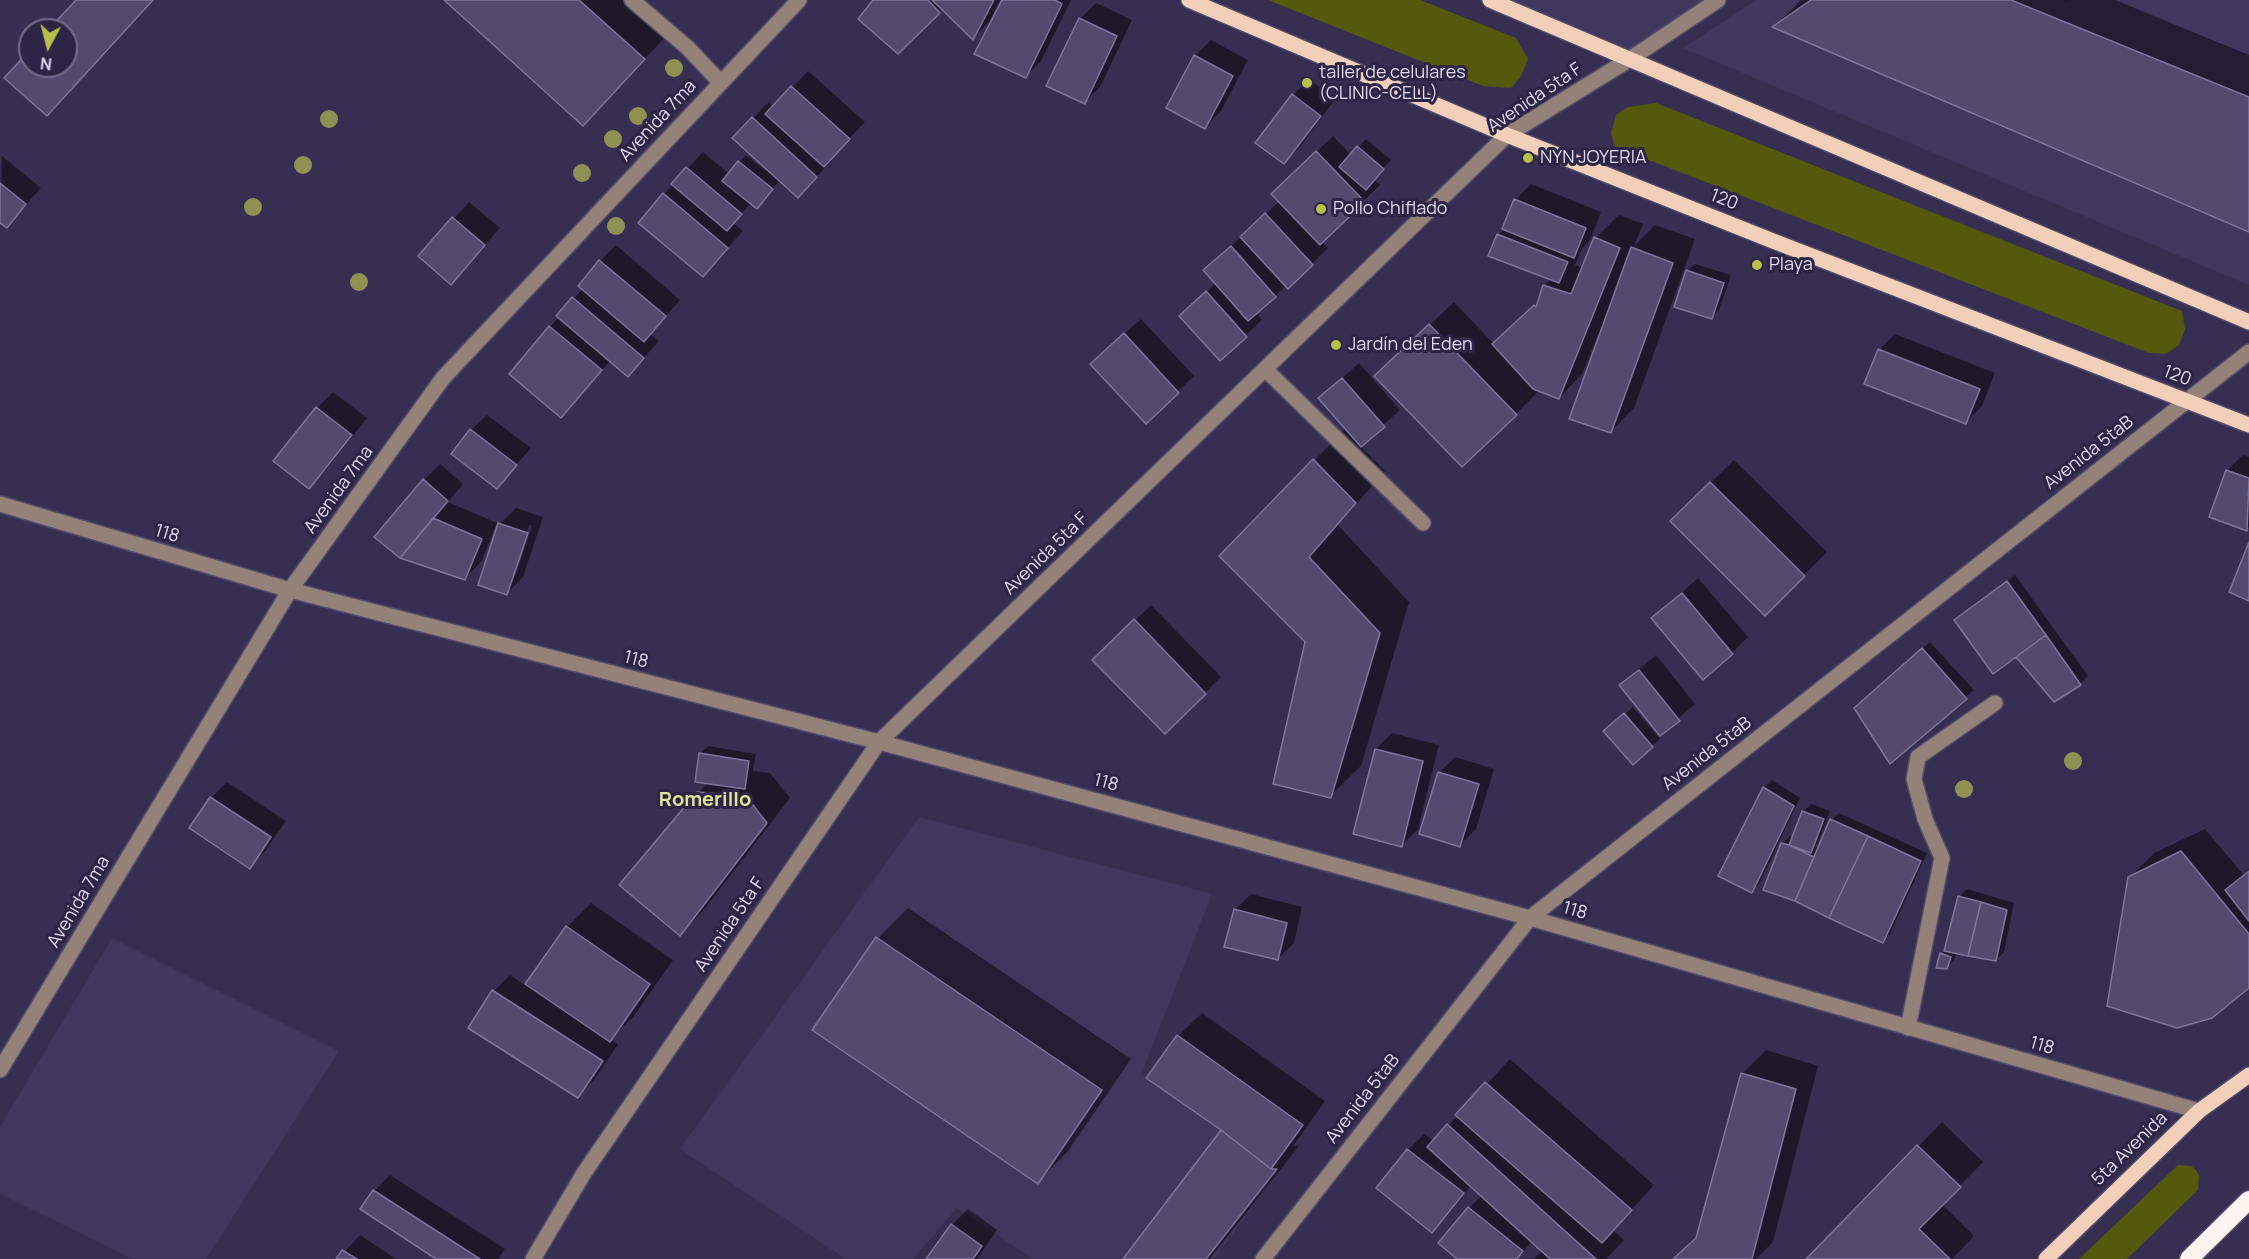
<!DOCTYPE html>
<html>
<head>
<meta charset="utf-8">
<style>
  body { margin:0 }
  #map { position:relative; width:2249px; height:1259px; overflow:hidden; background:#372f51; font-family:Manrope,sans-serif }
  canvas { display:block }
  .north { position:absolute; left:18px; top:18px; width:60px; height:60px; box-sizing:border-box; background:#2d2545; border:2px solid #746e8a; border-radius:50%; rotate:187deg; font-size:16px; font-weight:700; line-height:24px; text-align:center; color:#dfdbf1 }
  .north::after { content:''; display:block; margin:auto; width:21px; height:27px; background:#b7c147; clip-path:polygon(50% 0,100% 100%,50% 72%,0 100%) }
</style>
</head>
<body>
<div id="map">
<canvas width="2249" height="1259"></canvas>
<div class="north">N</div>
</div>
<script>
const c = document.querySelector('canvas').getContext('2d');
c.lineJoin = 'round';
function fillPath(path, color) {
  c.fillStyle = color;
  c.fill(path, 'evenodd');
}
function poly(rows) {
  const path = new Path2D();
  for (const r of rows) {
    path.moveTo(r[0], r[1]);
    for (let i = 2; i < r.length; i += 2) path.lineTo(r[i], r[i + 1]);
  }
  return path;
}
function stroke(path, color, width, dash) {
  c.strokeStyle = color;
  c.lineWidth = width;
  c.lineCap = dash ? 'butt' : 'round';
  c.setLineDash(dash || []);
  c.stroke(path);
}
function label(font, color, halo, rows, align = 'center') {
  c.font = font + ' Manrope,sans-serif';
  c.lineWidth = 6;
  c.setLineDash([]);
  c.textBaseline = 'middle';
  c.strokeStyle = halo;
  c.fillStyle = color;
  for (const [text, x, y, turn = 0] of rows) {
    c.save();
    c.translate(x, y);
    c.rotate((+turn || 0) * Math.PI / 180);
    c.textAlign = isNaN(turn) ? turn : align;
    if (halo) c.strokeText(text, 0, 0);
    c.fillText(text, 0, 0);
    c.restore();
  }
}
const built = poly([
  [1487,0,1708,0,1630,59],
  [1756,0,2064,0,2066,2,2070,0,2249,0,2249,285,1683,48],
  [919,817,1212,894,1141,1075,1221,1130,1271,1169,1279,1171,1214,1259,1033,1259,957,1208,913,1259,846,1259,680,1149],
  [112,938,339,1051,206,1259,133,1259,0,1194,0,1127]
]);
const green = poly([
  [1268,0,1420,0,1516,38,1528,59,1521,76,1511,88,1483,86],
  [1656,103,2182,311,2185,329,2179,345,2166,354,2149,353,1615,147,1611,133,1616,115,1628,107],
  [2178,1165,2191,1166,2196,1170,2199,1176,2198,1190,2127,1259,2079,1259]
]);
const shadow = poly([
  [446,0,643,0,674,28,583,124],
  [875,0,1000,0,989,22,973,38,943,8,898,52],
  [1004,0,1071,0,1041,61,1025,77],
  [1801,0,2115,0,2249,55,2249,230,1775,26],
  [1096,3,1132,20,1100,87,1084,103,1080,19],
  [1211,40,1248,60,1221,111,1205,127,1195,56],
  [808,71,865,122,830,159,832,161,813,180,780,180,757,207,751,203,733,223,743,231,703,275,664,194,703,152,729,174,746,155,766,171,768,169,753,118,769,102,774,107],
  [1309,79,1335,99,1300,147,1284,162,1257,142,1293,95],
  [1333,136,1351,155,1366,139,1391,160,1374,179,1380,185,1321,241,1328,248,1288,287,1287,285,1256,313,1262,320,1220,359,1197,300,1216,283,1205,270,1280,201,1289,178],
  [2,156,41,188,7,226,0,221],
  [1531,184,1601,212,1590,240,1582,248,1575,265,1584,268,1596,238,1619,215,1643,224,1634,246,1655,225,1695,239,1634,408,1611,431,1600,336,1598,335,1582,374,1559,398,1540,390,1516,414,1400,353,1454,302,1494,344,1540,300,1544,286,1552,278,1498,235,1503,230,1515,200],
  [469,202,500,228,451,283,420,256],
  [616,245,680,300,650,334,659,341,628,375,611,360,561,416,550,327,583,288,600,261],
  [1695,264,1731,275,1719,310,1711,317,1687,271],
  [1141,319,1194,376,1146,422,1108,348],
  [1895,334,1995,373,1982,406,1966,422,1879,350],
  [1359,363,1400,410,1360,446,1385,471,1338,525,1409,602,1361,766,1330,796,1307,642,1221,556,1346,428,1320,398],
  [333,392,367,418,325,471,309,487,275,460,317,408],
  [487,415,531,448,497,487,471,430],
  [2243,455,2249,457,2249,527,2247,529,2211,516,2227,471],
  [1734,460,1827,552,1765,614,1672,521],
  [440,464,463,484,448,502,497,523,481,562,465,578,400,557,424,480],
  [516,508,543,517,523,577,507,593,500,524],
  [529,525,532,526,515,576,512,576],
  [2015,575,2088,676,2080,684,2016,655,1956,620],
  [1698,578,1748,637,1732,653,1653,618],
  [1151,605,1221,677,1165,732,1095,660],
  [1930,642,1974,690,1890,762,1864,700],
  [1656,655,1695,704,1660,734,1621,685],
  [1633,707,1660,739,1633,763,1613,724],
  [1392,733,1439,745,1418,829,1402,845,1376,749],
  [708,746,756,754,753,771,770,773,790,798,703,911,680,934,698,793,709,782,700,754],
  [1455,757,1494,769,1476,829,1460,845,1439,773],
  [1772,780,1800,798,1759,884,1752,891,1720,875,1764,788],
  [227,782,286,821,265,851,250,867,191,828,211,798],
  [1811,804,1830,811,1818,843,1815,846,1819,848,1831,820,1839,813,1927,853,1890,934,1882,941,1782,844,1790,836,1794,837,1803,812],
  [2205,829,2243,874,2249,869,2249,986,2130,877,2154,853],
  [1967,889,2014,903,2004,952,1996,960,1957,952,1954,960,1947,967,1941,954,1946,949,1959,897],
  [1251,894,1302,907,1294,943,1278,959,1235,910],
  [591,903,673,960,633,1017,610,1039,618,1044,594,1080,578,1096,470,1027,494,991,510,975,526,986,567,927],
  [908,908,1131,1059,1068,1151,1038,1182,878,938],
  [1202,1013,1325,1101,1293,1146,1299,1146,1210,1259,1125,1259,1224,1130,1178,1036],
  [1766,1050,1818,1066,1773,1242,1756,1259,1673,1259,1698,1236,1742,1074],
  [1510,1059,1654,1185,1613,1230,1624,1240,1606,1259,1534,1259,1543,1250,1532,1241,1518,1259,1460,1259,1469,1208,1482,1195,1471,1185,1448,1215,1432,1231,1378,1188,1408,1150,1424,1134,1434,1141],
  [1942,1122,1983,1162,1942,1204,1974,1236,1952,1259,1808,1259],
  [390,1175,505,1249,498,1259,439,1259,374,1191],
  [968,1209,997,1230,977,1259,928,1259,952,1225],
  [360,1235,396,1259,338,1259]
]);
const building = poly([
  [76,0,153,0,47,116,4,78,30,50,30,66,66,66,66,30,48,30,76,0],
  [444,0,579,0,645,59,583,126,444,0],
  [873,0,928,0,940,13,898,54,858,19,873,0],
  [932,0,994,0,973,40,932,0],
  [1002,0,1055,0,1062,4,1026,78,974,54,1002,0],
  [1811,0,2011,0,2249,97,2249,232,1772,27,1811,0],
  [1079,18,1117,36,1085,104,1046,86,1079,18],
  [1194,55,1233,76,1205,129,1166,108,1194,55],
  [791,86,850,139,824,167,765,114,791,86],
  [1292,94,1321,116,1284,164,1255,143,1292,94],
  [752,117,817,177,798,198,732,138,752,117],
  [1357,146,1384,169,1366,190,1339,167,1357,146],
  [1316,151,1365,202,1320,245,1271,194,1316,151],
  [738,161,773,189,757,209,722,181,738,161],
  [686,167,742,214,727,231,671,184,686,167],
  [0,183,26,204,7,228,0,223,0,183],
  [663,193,728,248,703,277,638,223,663,193],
  [1514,199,1586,228,1574,258,1502,229,1514,199],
  [1265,213,1313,265,1288,289,1240,237,1265,213],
  [452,217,485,245,451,285,418,256,452,217],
  [1497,234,1568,262,1559,283,1488,256,1497,234],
  [1594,237,1620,248,1559,399,1533,389,1492,344,1534,305,1536,307,1543,285,1571,294,1594,237],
  [1231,246,1276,297,1248,321,1203,270,1231,246],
  [1631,247,1673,263,1611,433,1569,419,1631,247],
  [599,260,666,316,644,342,578,286,599,260],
  [1686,270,1724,283,1712,319,1674,307,1686,270],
  [1206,291,1247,337,1220,361,1179,316,1206,291],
  [572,297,644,358,628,377,556,316,572,297],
  [1429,324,1517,415,1462,467,1374,376,1429,324],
  [549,326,602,370,561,418,509,374,549,326],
  [1124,333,1179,393,1146,424,1090,364,1124,333],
  [1878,349,1980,389,1966,424,1864,384,1878,349],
  [1342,378,1385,427,1361,447,1318,398,1342,378],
  [316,407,352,435,309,489,273,461,316,407],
  [470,429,517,465,497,489,451,454,470,429],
  [1313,459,1356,503,1309,557,1380,633,1331,798,1273,784,1305,642,1219,556,1313,459],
  [2226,470,2249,478,2247,531,2209,517,2226,470],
  [423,479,448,501,400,558,374,537,423,479],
  [1710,482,1805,576,1765,616,1670,521,1710,482],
  [433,518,482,539,465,580,400,558,433,518],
  [498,523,528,533,507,595,478,585,498,523],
  [2249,542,2249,601,2229,592,2249,542],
  [2007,581,2046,635,1993,674,1954,620,2007,581],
  [1682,593,1733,654,1703,680,1651,618,1682,593],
  [1134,619,1206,694,1165,734,1092,660,1134,619],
  [2046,635,2081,685,2054,702,2016,657,2046,635],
  [1922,648,1967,699,1890,764,1854,708,1922,648],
  [1639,670,1680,721,1660,736,1619,685,1639,670],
  [1624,713,1653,747,1633,765,1603,731,1624,713],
  [1375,749,1423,761,1402,847,1353,834,1375,749],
  [699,753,749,761,745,789,695,782,699,753],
  [1438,772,1479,784,1460,847,1419,834,1438,772],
  [1763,787,1794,806,1752,893,1718,876,1763,787],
  [697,792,746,796,767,823,680,936,619,885,697,792],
  [210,797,271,837,250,869,189,828,210,797],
  [1802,811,1824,819,1811,853,1789,845,1802,811],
  [1830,819,1868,836,1829,918,1795,901,1830,819],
  [1868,836,1921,861,1883,943,1829,918,1868,836],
  [1781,843,1789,845,1814,857,1795,901,1763,890,1781,843],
  [2181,851,2249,934,2249,988,2212,1018,2177,1028,2107,1006,2128,877,2181,851],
  [2249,871,2249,921,2225,890,2249,871],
  [1958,896,1981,902,1968,956,1944,951,1958,896],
  [1981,902,2007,910,1996,961,1968,956,1981,902],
  [1234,909,1287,923,1278,960,1224,947,1234,909],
  [566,926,650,984,610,1042,525,984,566,926],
  [876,937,1102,1090,1038,1184,812,1030,876,937],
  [1940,953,1951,957,1947,969,1936,968,1940,953],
  [492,990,603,1061,578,1098,468,1028,492,990],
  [1177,1035,1303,1125,1271,1169,1221,1130,1146,1078,1177,1035],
  [1741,1073,1796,1089,1752,1259,1673,1259,1696,1238,1741,1073],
  [1485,1082,1632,1210,1602,1243,1455,1115,1485,1082],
  [1447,1124,1596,1259,1550,1259,1427,1147,1447,1124],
  [1221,1130,1271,1169,1277,1169,1206,1259,1123,1259,1221,1130],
  [1917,1145,1961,1187,1919,1229,1950,1259,1806,1259,1917,1145],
  [1407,1149,1464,1193,1432,1233,1376,1188,1407,1149],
  [373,1190,480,1259,436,1259,360,1209,373,1190],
  [1468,1207,1523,1251,1517,1259,1457,1259,1438,1243,1468,1207],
  [951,1224,982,1246,973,1259,926,1259,951,1224],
  [342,1250,357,1259,336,1259,342,1250]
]);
const minor = poly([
  [632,0,688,48,721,83],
  [1265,369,1423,523],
  [0,504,290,590,879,742,1530,918,2199,1111],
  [1908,1028,1942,858,1925,819,1914,779,1918,757,1995,703],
  [0,1070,290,590,443,378,799,0],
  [533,1259,584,1173,879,742,1507,135,1630,59,1718,0],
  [1263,1259,1530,918,2249,352]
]);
const major = poly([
  [1189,0,1507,135,1773,241,2249,425],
  [1490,0,2249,322],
  [2046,1259,2199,1111,2249,1075]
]);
const highway = poly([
  [2189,1259,2249,1200]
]);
const trees = [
  [674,68],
  [638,116],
  [329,119],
  [613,139],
  [303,165],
  [582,173],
  [253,207],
  [616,226],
  [359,282],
  [2073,761],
  [1964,789]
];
const markers = [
  [1307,83,6,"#b7c147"],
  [1528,158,6,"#b7c147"],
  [1321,209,6,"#b7c147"],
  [1757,265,6,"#b7c147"],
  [1336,345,6,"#b7c147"]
];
const poiNames = [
  ["taller de celulares",1319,73],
  ["(CLINIC-CELL)",1319,94],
  ["NYN JOYERIA",1540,158],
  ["Pollo Chiflado",1333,209],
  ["Playa",1769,265],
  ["Jardín del Eden",1348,345]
];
const streetNames = [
  ["Avenida 5ta F",1535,98,-34],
  ["Avenida 7ma",658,121,-47],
  ["120",1724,200,22],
  ["120",2177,376,21],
  ["Avenida 5taB",2089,453,-38],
  ["Avenida 7ma",339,490,-54],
  ["118",167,534,17],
  ["Avenida 5ta F",1046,554,-44],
  ["118",636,660,14],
  ["Avenida 5taB",1707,754,-38],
  ["118",1106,783,15],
  ["Avenida 7ma",79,902,-59],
  ["118",1575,911,16],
  ["Avenida 5ta F",730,925,-56],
  ["118",2042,1046,16],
  ["Avenida 5taB",1363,1099,-52],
  ["5ta Avenida",2130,1149,-44]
];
const neighbourhoodNames = [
  ["Romerillo",705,800]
];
fillPath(built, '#40375f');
fillPath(green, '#54590b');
fillPath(shadow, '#0007');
fillPath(building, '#534b6f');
stroke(building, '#7d769c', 1.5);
stroke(minor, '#524b6b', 18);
stroke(major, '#524b6b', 18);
stroke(highway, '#524b6b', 21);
stroke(minor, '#948278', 15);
stroke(major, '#f2cfb9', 15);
stroke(highway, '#fef5f0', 18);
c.fillStyle = '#8f9152';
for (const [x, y] of trees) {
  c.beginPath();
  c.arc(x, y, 9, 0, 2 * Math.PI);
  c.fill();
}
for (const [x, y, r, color] of markers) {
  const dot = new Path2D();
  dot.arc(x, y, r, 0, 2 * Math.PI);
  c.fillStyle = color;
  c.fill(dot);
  stroke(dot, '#2d2545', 2);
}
label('18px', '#dfdbf1', '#2d2545', poiNames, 'left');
label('18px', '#dfdbf1', '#2d2545', streetNames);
label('bold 20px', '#dce597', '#2d2545', neighbourhoodNames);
</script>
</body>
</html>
